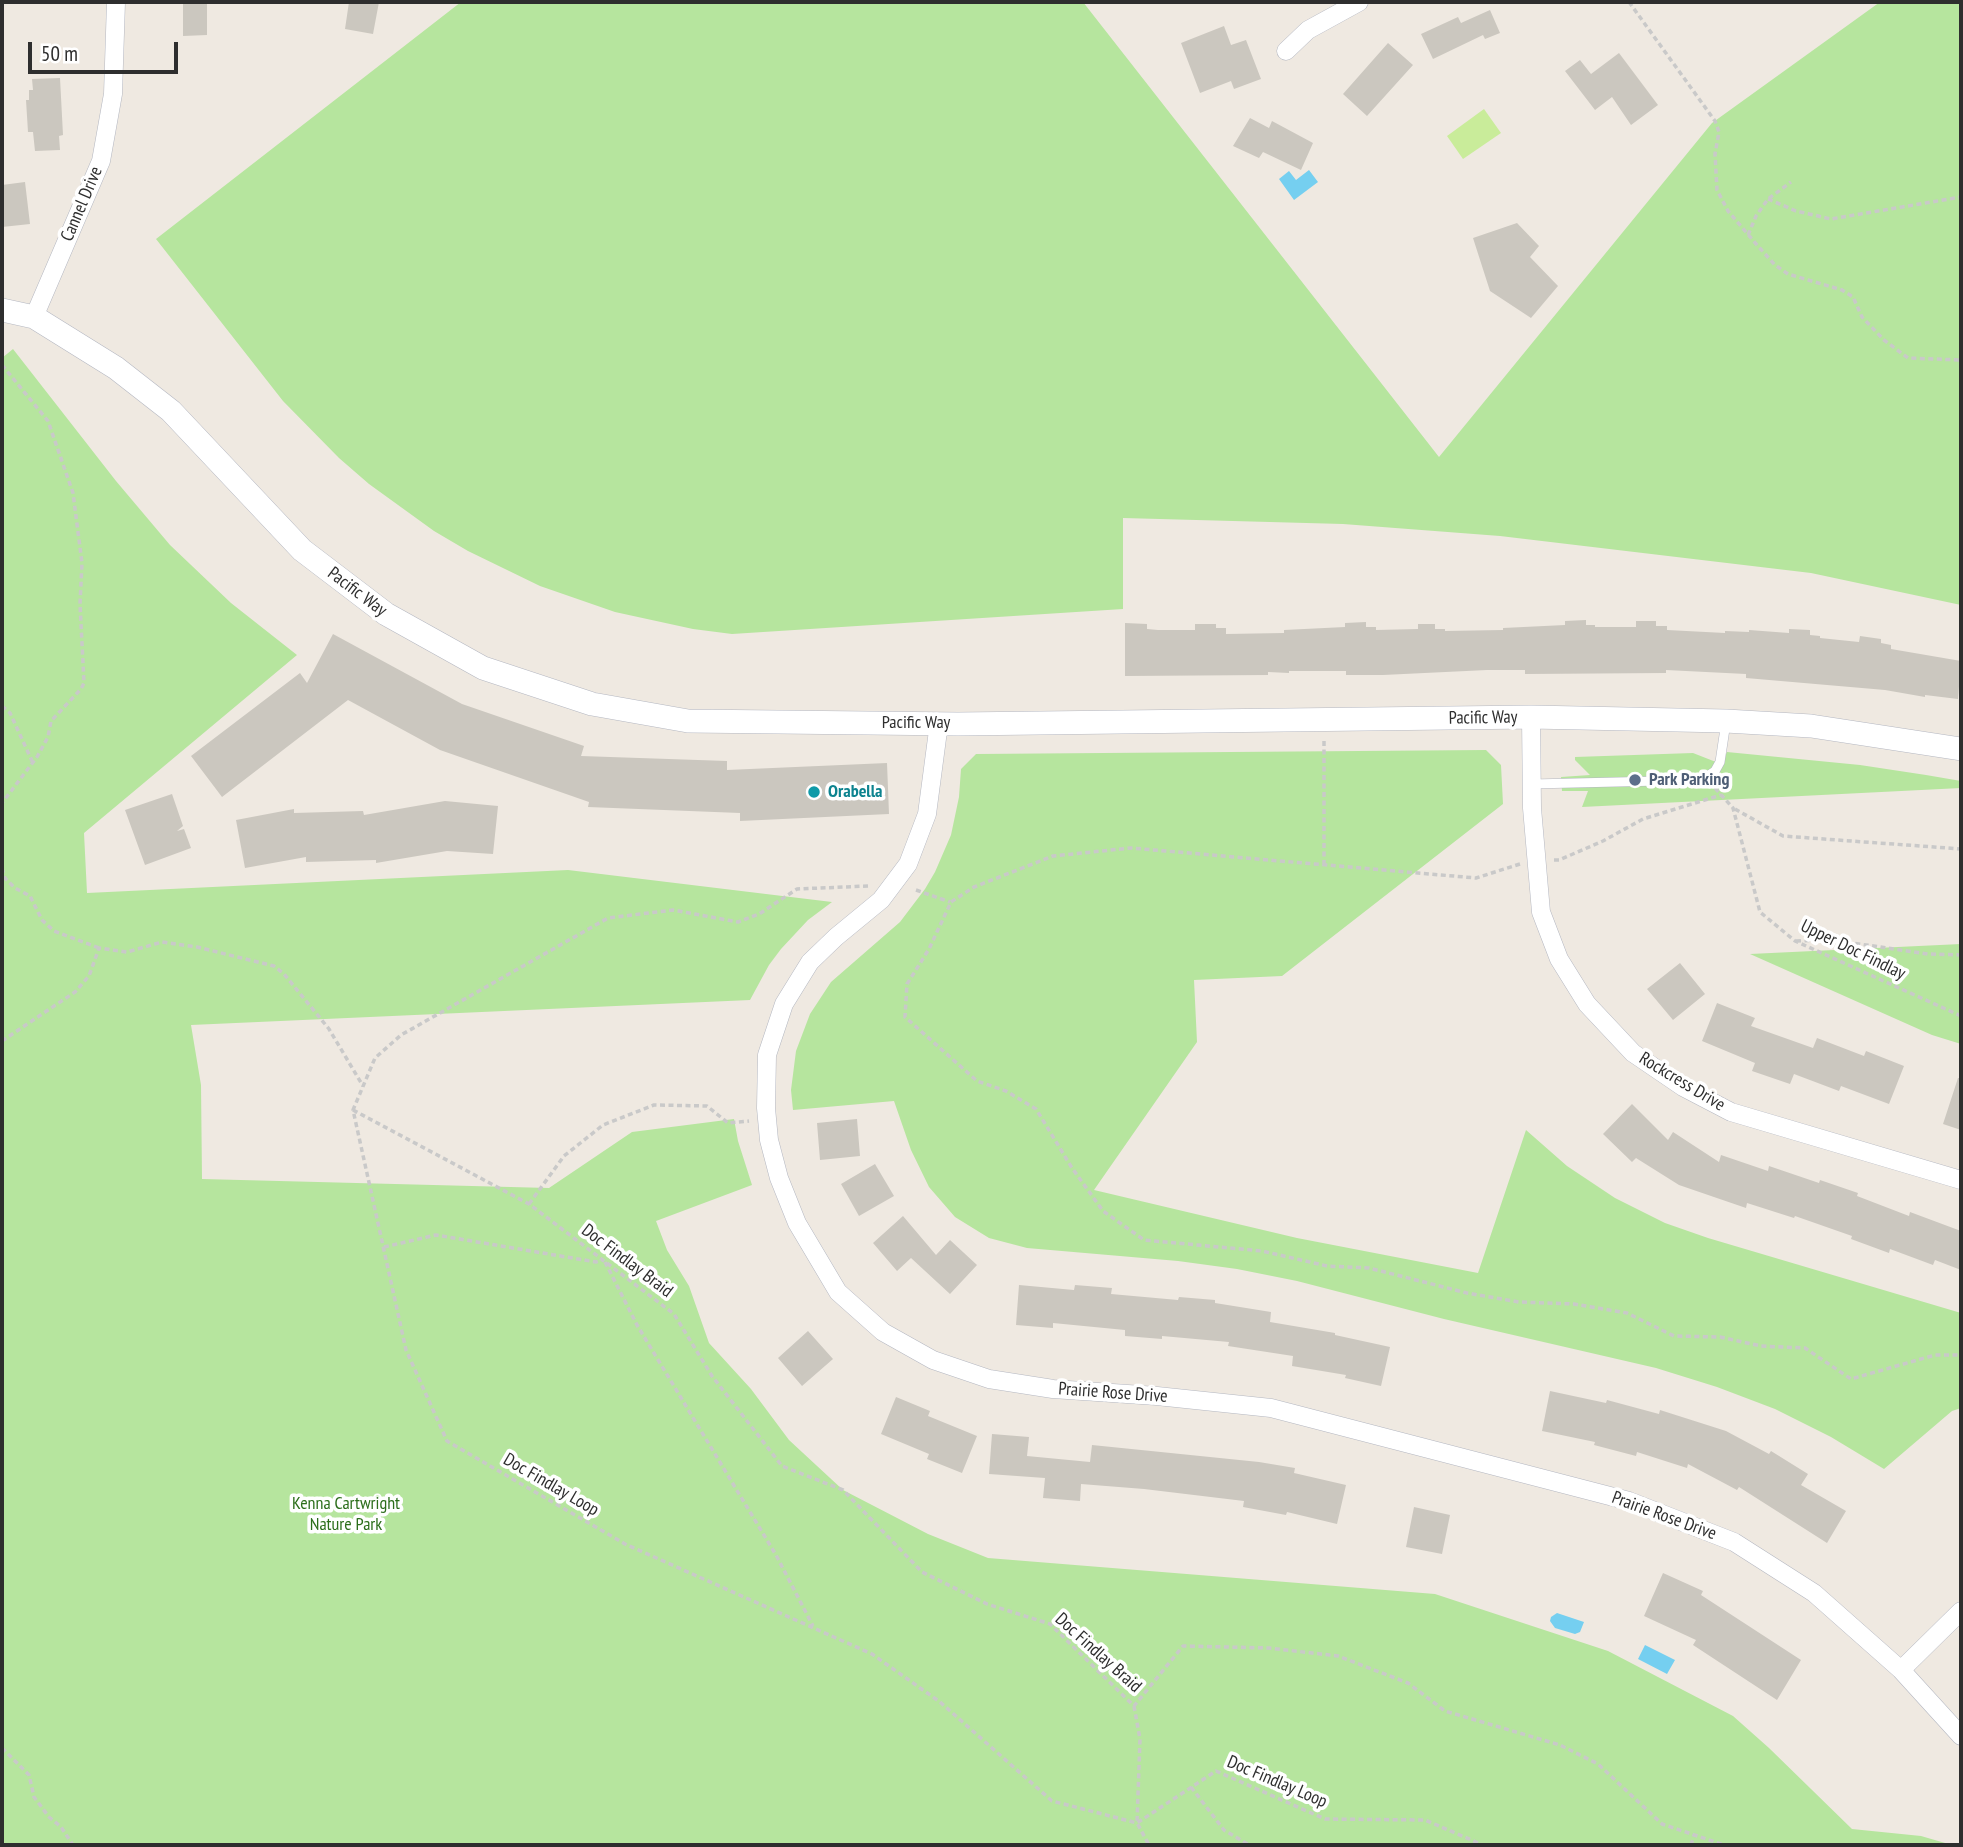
<!DOCTYPE html>
<html>
<head>
<meta charset="utf-8">
<style>
  body { margin:0 }
  #map { position:relative; width:1963px; height:1847px; overflow:hidden; background:#efe9e1; font-family:"PT Sans Narrow",sans-serif }
  canvas { display:block }
  .frame { position:absolute; inset:0; border:4px solid #2e2e2e; pointer-events:none }
  .scale { position:absolute; left:28px; top:42px; width:150px; height:32px; box-sizing:border-box; border:4px solid #2e2e2e; border-top:0; padding-left:9px; font-size:21px; line-height:24px; white-space:nowrap; color:#2e2e2e; -webkit-text-stroke:5px #fff; paint-order:stroke }
</style>
</head>
<body>
<div id="map">
<canvas width="1963" height="1847"></canvas>
<div class="frame"></div>
<div class="scale">50 m</div>
</div>
<script>
const c = document.querySelector('canvas').getContext('2d');
c.lineJoin = 'round';
function fillPath(path, color) {
  c.fillStyle = color;
  c.fill(path, 'evenodd');
}
function poly(rows) {
  const path = new Path2D();
  for (const r of rows) {
    path.moveTo(r[0], r[1]);
    for (let i = 2; i < r.length; i += 2) path.lineTo(r[i], r[i + 1]);
  }
  return path;
}
function stroke(path, color, width, dash) {
  c.strokeStyle = color;
  c.lineWidth = width;
  c.lineCap = dash ? 'butt' : 'round';
  c.setLineDash(dash || []);
  c.stroke(path);
}
function label(font, color, halo, rows, align = 'center') {
  c.font = font + ' "PT Sans Narrow",sans-serif';
  c.lineWidth = 7;
  c.setLineDash([]);
  c.textBaseline = 'middle';
  c.strokeStyle = halo;
  c.fillStyle = color;
  for (const [text, x, y, turn = 0] of rows) {
    c.save();
    c.translate(x, y);
    c.rotate((+turn || 0) * Math.PI / 180);
    c.textAlign = isNaN(turn) ? turn : align;
    if (halo) c.strokeText(text, 0, 0);
    c.fillText(text, 0, 0);
    c.restore();
  }
}
const green = poly([
  [461,2,1083,2,1439,457,1712,123,1880,2,1961,2,1961,605,1811,573,1500,536,1343,524,1123,518,1123,609,732,634,693,629,615,612,540,586,468,551,434,531,369,484,339,458,283,401,156,239],
  [13,349,116,481,170,545,231,603,297,655,84,833,87,893,568,870,832,902,808,920,781,949,769,965,750,1000,191,1025,201,1085,202,1179,549,1188,632,1132,734,1119,738,1141,752,1185,656,1221,667,1250,689,1286,709,1343,751,1389,789,1440,843,1490,928,1534,988,1558,1435,1594,1608,1651,1733,1716,1769,1748,1852,1829,1921,1836,1952,1845,2,1845,2,358],
  [1486,750,1501,765,1503,804,1282,976,1194,980,1197,1042,1094,1190,1297,1238,1478,1273,1526,1130,1567,1166,1615,1198,1665,1223,1708,1238,1961,1313,1961,1408,1952,1411,1884,1469,1831,1437,1775,1409,1717,1387,1656,1368,1444,1319,1297,1281,1237,1269,1178,1261,1027,1248,989,1238,955,1217,929,1187,911,1150,894,1101,793,1110,791,1090,796,1051,810,1014,831,982,900,922,925,889,935,872,951,835,959,797,961,769,976,754],
  [1727,752,1860,765,1926,775,1961,781,1961,788,1582,807,1588,791,1562,791,1561,777,1590,775,1575,760,1575,757,1693,753,1721,764],
  [1961,944,1961,1044,1932,1035,1750,954]
]);
const pitch = poly([
  [1484,109,1501,133,1463,159,1447,136]
]);
const water = poly([
  [1309,170,1318,182,1294,200,1279,179,1289,171,1296,180],
  [1557,1613,1584,1622,1580,1632,1575,1634,1555,1628,1550,1621,1551,1617],
  [1645,1645,1675,1660,1667,1674,1638,1659]
]);
const building = poly([
  [183,2,207,2,207,35,183,36],
  [349,2,379,2,373,34,345,29],
  [1490,10,1500,33,1485,39,1483,35,1433,59,1421,34,1458,17,1461,23],
  [1224,26,1231,45,1246,40,1261,79,1234,89,1231,81,1200,93,1181,43],
  [1388,43,1413,65,1367,116,1343,94],
  [1619,53,1658,105,1631,125,1612,97,1595,110,1565,71,1580,60,1591,74],
  [60,78,63,135,59,136,60,150,35,151,33,132,28,132,26,100,29,100,29,90,33,90,32,79],
  [1250,118,1269,128,1272,121,1313,143,1301,170,1263,152,1259,158,1233,146],
  [25,182,30,224,2,227,2,185],
  [1517,223,1539,246,1530,257,1558,286,1531,318,1490,291,1473,238],
  [1586,620,1586,625,1595,625,1595,627,1636,627,1636,621,1656,621,1656,626,1667,626,1667,630,1725,633,1725,631,1749,632,1749,630,1789,633,1789,629,1810,630,1810,635,1820,636,1820,638,1859,642,1860,636,1881,639,1881,643,1891,645,1891,649,1961,661,1958,699,1925,695,1925,697,1885,690,1746,678,1746,674,1666,670,1666,673,1525,674,1525,670,1487,670,1383,675,1346,675,1346,671,1289,671,1289,673,1268,672,1268,675,1125,676,1125,623,1147,624,1147,629,1158,630,1195,630,1195,624,1216,624,1216,628,1226,628,1226,634,1284,633,1284,630,1345,627,1345,623,1366,622,1366,627,1376,627,1376,630,1418,629,1418,624,1435,624,1435,629,1445,629,1445,631,1503,630,1503,628,1565,625,1565,621],
  [333,634,462,704,584,746,581,756,727,761,727,770,887,763,889,814,740,821,740,813,588,807,589,802,440,750,348,700,222,797,191,756,300,673,307,683],
  [172,794,183,826,177,831,184,829,191,848,145,865,125,810],
  [445,801,498,806,493,854,447,851,376,863,376,860,306,862,306,857,245,868,236,820,294,809,294,813,363,811,364,815],
  [1680,963,1705,994,1673,1020,1647,989],
  [1717,1003,1755,1018,1751,1026,1813,1048,1817,1038,1864,1056,1866,1051,1904,1066,1889,1104,1841,1086,1839,1091,1794,1074,1790,1084,1752,1071,1755,1063,1702,1041],
  [1958,1078,1961,1078,1961,1130,1943,1124],
  [1632,1104,1668,1140,1673,1132,1719,1162,1721,1155,1768,1171,1769,1166,1819,1183,1820,1180,1858,1193,1857,1196,1909,1216,1910,1212,1961,1231,1961,1270,1935,1260,1933,1265,1890,1249,1889,1253,1851,1239,1852,1236,1795,1216,1794,1218,1747,1203,1746,1208,1679,1185,1636,1158,1632,1162,1603,1134],
  [857,1119,860,1156,820,1160,817,1123],
  [875,1164,894,1196,859,1216,841,1184],
  [903,1216,936,1255,950,1240,977,1265,950,1294,911,1258,897,1271,873,1243],
  [1019,1285,1074,1290,1075,1285,1112,1288,1111,1294,1178,1300,1179,1297,1215,1300,1215,1303,1271,1312,1270,1322,1335,1333,1335,1335,1390,1347,1381,1386,1345,1378,1346,1375,1292,1366,1293,1356,1228,1346,1229,1342,1162,1336,1162,1339,1125,1336,1125,1330,1053,1323,1053,1328,1016,1325],
  [808,1331,833,1359,802,1386,778,1358],
  [1550,1391,1606,1403,1607,1400,1659,1414,1660,1410,1726,1431,1769,1454,1771,1451,1808,1474,1801,1485,1846,1511,1827,1543,1739,1487,1737,1490,1688,1464,1687,1468,1637,1452,1636,1456,1594,1445,1595,1442,1542,1431],
  [896,1397,930,1411,928,1416,977,1436,962,1473,927,1459,929,1454,881,1434],
  [992,1434,1029,1437,1027,1456,1090,1462,1092,1445,1259,1462,1295,1468,1294,1473,1346,1485,1337,1524,1287,1512,1286,1515,1243,1507,1244,1501,1144,1489,1081,1484,1080,1501,1043,1498,1045,1478,989,1474],
  [1414,1507,1450,1515,1442,1554,1406,1547],
  [1663,1573,1703,1591,1701,1595,1801,1660,1777,1700,1693,1645,1696,1640,1644,1616]
]);
const path = poly([
  [1629,2,1715,121,1719,132,1715,154,1717,190,1728,211,1757,245,1775,265,1788,274,1842,290,1853,297,1862,317,1884,340,1908,358,1961,360],
  [1768,199,1796,211,1831,219,1961,197],
  [1748,235,1756,216,1768,199,1791,182],
  [2,365,48,421,73,493,82,563,80,604,84,683,81,689,51,721,48,737,37,757,2,803],
  [2,706,10,713,33,763],
  [1715,788,1733,808,1760,912,1795,941,1961,1016],
  [1735,809,1783,836,1961,849],
  [1554,860,1559,860,1603,841,1643,819,1721,795],
  [1520,864,1476,878,1131,848,1053,856,974,887,951,902,929,949,907,984,905,1017,977,1081,1006,1091,1036,1109,1072,1168,1103,1211,1144,1240,1262,1251,1327,1266,1369,1268,1467,1293,1519,1302,1574,1304,1627,1313,1674,1336,1720,1337,1761,1346,1805,1348,1851,1379,1935,1355,1961,1355],
  [1324,865,1324,739],
  [2,868,5,878,15,888,30,896,42,920,54,931,99,948],
  [868,886,797,889,759,914,738,922,673,910,608,918,401,1035,375,1058,353,1110,406,1350,447,1441,625,1544,872,1654,940,1702,1052,1801,1137,1823,1216,1771,1325,1819,1425,1820,1483,1845],
  [916,890,950,902],
  [1796,941,1832,940,1928,954,1961,955],
  [2,1041,75,992,89,976,99,948,127,952,162,942,197,947,274,966,284,974,329,1029,363,1086],
  [353,1110,529,1204,674,1314,712,1376,782,1466,843,1490,922,1572,987,1604,1050,1624,1134,1706,1183,1646,1269,1648,1338,1656,1408,1683,1445,1711,1560,1745,1598,1764,1662,1824,1724,1845],
  [529,1204,564,1156,603,1125,654,1105,707,1106,728,1123,749,1121],
  [384,1247,436,1235,596,1262,602,1260],
  [605,1262,637,1325,776,1555,813,1626],
  [1134,1706,1140,1739,1137,1823,1149,1845],
  [2,1748,29,1775,34,1797,49,1817,61,1827,73,1845],
  [1191,1787,1224,1830,1249,1845],
  [1691,1845,1694,1835]
]);
const service = poly([
  [1532,784,1702,780,1715,771,1720,762,1726,722]
]);
const minor = poly([
  [1286,51,1308,30,1359,2],
  [34,317,101,161,113,94,116,2],
  [1531,717,1532,808,1541,912,1559,959,1587,1004,1633,1053,1683,1087,1731,1112,1961,1180],
  [939,723,927,814,908,864,881,900,836,937,810,962,784,1004,767,1055,766,1108,769,1140,779,1178,797,1223,838,1292,883,1332,933,1360,989,1379,1053,1389,1157,1396,1271,1408,1629,1501,1734,1542,1814,1593,1901,1670,1961,1736],
  [1901,1670,1961,1611]
]);
const tertiary = poly([
  [2,310,34,317,116,368,171,411,302,550,386,614,483,668,592,704,688,721,958,724,1531,717,1726,721,1811,726,1961,749]
]);
const markers = [
  [1635,780,7,"#5c6f8a"],
  [814,792,7,"#0f9aa8"]
];
const streetNames = [
  ["Cannel Drive",82,204,-67],
  ["Pacific Way",357,592,37],
  ["Pacific Way",1483,718,-1],
  ["Pacific Way",916,723],
  ["Upper Doc Findlay",1853,950,26],
  ["Rockcress Drive",1682,1082,31],
  ["Doc Findlay Braid",627,1261,37],
  ["Prairie Rose Drive",1113,1393,4],
  ["Doc Findlay Loop",551,1485,30],
  ["Prairie Rose Drive",1664,1516,20],
  ["Doc Findlay Braid",1098,1653,42],
  ["Doc Findlay Loop",1277,1782,23]
];
const serviceNames = [
  ["Park Parking",1649,780]
];
const cultureNames = [
  ["Orabella",828,792]
];
const parkNames = [
  ["Kenna Cartwright",346,1504],
  ["Nature Park",346,1525]
];
fillPath(green, '#b6e59e');
fillPath(pitch, '#c9ec9a');
fillPath(water, '#75cff0');
fillPath(building, '#cbc7bf');
stroke(service, '#b4b7c1', 10);
stroke(minor, '#b4b7c1', 19);
stroke(tertiary, '#b4b7c1', 24);
stroke(path, '#c9c9c9', 3.5, [5, 3.5]);
stroke(service, '#fff', 9);
stroke(minor, '#fff', 18);
stroke(tertiary, '#fff', 23);
for (const [x, y, r, color] of markers) {
  const dot = new Path2D();
  dot.arc(x, y, r, 0, 2 * Math.PI);
  c.fillStyle = color;
  c.fill(dot);
  stroke(dot, '#fff', 2.5);
}
label('18px', '#2e2e2e', '#fff', streetNames);
label('bold 18px', '#4e5e75', '#fff', serviceNames, 'left');
label('bold 18px', '#0d838f', '#fff', cultureNames, 'left');
label('18px', '#2c6e1b', '#fff', parkNames);
</script>
</body>
</html>
